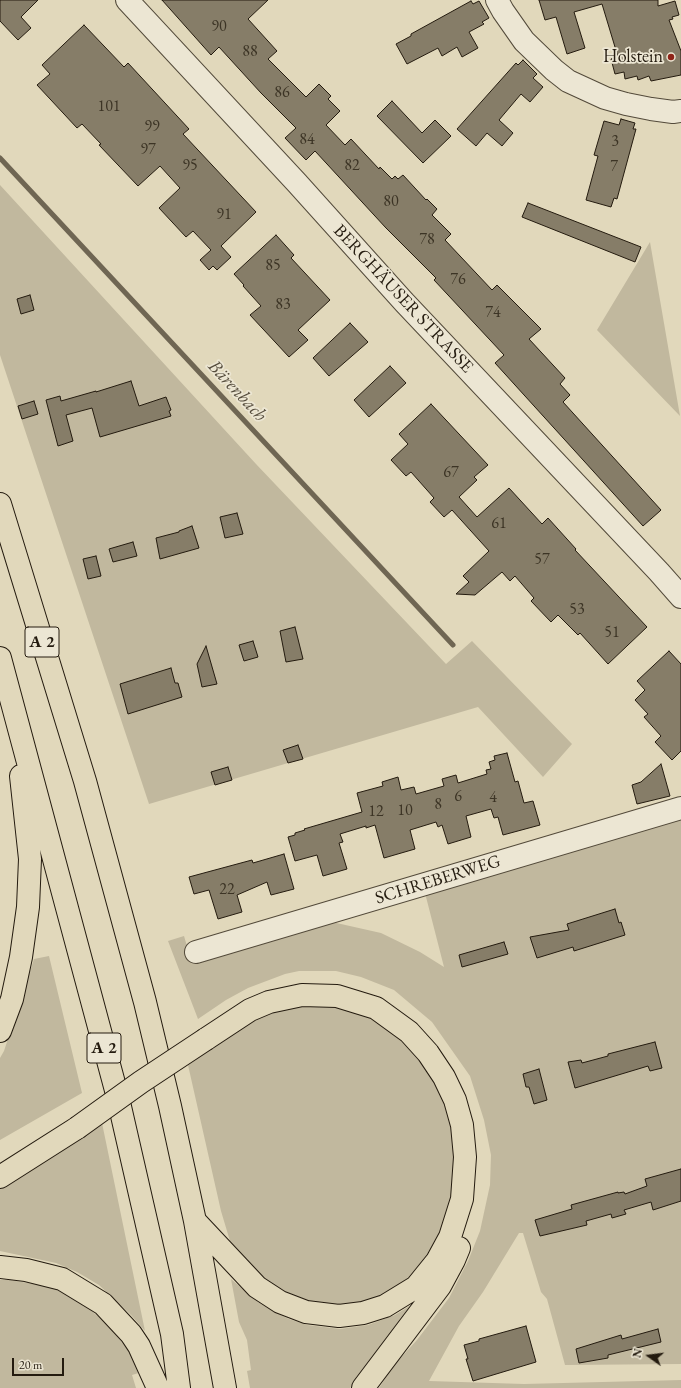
<!DOCTYPE html>
<html>
<head>
<meta charset="utf-8">
<style>
  body { margin:0 }
  #map { position:relative; width:681px; height:1388px; overflow:hidden; background:#e1d8bb; font-family:"EB Garamond",serif }
  canvas { display:block }
  .north { position:absolute; left:629px; top:1336px; width:40px; height:40px; -webkit-text-stroke:3px #ece6d3; paint-order:stroke; rotate:284deg; font-size:11px; font-weight:700; line-height:16px; text-align:center; color:#241b0f }
  .north::after { content:''; display:block; margin:auto; width:14px; height:18px; background:#241b0f; clip-path:polygon(50% 0,100% 100%,50% 72%,0 100%) }
  .scale { position:absolute; left:12px; top:1358px; width:52px; height:18px; box-sizing:border-box; border:2px solid #241b0f; border-top:0; padding-left:5px; font-size:12px; line-height:14px; white-space:nowrap; color:#241b0f; -webkit-text-stroke:3px #ece6d3; paint-order:stroke }
</style>
</head>
<body>
<div id="map">
<canvas width="681" height="1388"></canvas>
<div class="north">N</div>
<div class="scale">20 m</div>
</div>
<script>
const c = document.querySelector('canvas').getContext('2d');
c.lineJoin = 'round';
function fillPath(path, color) {
  c.fillStyle = color;
  c.fill(path, 'evenodd');
}
function poly(rows) {
  const path = new Path2D();
  for (const r of rows) {
    path.moveTo(r[0], r[1]);
    for (let i = 2; i < r.length; i += 2) path.lineTo(r[i], r[i + 1]);
  }
  return path;
}
function stroke(path, color, width, dash) {
  c.strokeStyle = color;
  c.lineWidth = width;
  c.lineCap = dash ? 'butt' : 'round';
  c.setLineDash(dash || []);
  c.stroke(path);
}
function label(font, color, halo, rows, align = 'center') {
  c.font = font + ' "EB Garamond",serif';
  c.lineWidth = 3.5;
  c.setLineDash([]);
  c.textBaseline = 'middle';
  c.strokeStyle = halo;
  c.fillStyle = color;
  for (const [text, x, y, turn = 0] of rows) {
    c.save();
    c.translate(x, y);
    c.rotate((+turn || 0) * Math.PI / 180);
    c.textAlign = isNaN(turn) ? turn : align;
    if (halo) c.strokeText(text, 0, 0);
    c.fillText(text, 0, 0);
    c.restore();
  }
}
const green = poly([
  [0,185,256,464,446,664,472,641,572,744,543,777,478,707,149,804,0,355],
  [650,242,680,416,597,330],
  [681,818,681,1364,565,1365,547,1299,541,1292,523,1233,519,1233,483,1292,459,1326,429,1381,524,1384,681,1380,681,1388,379,1388,394,1365,417,1340,449,1298,468,1261,480,1231,490,1185,491,1155,484,1120,470,1076,432,1022,394,990,361,977,336,971,299,971,285,974,248,988,226,1000,198,1019,168,941,184,936,192,963,332,922,381,933,420,952,444,967,425,893],
  [49,956,82,1093,0,1140,0,1058,4,1051,34,959],
  [325,1002,364,1010,401,1035,437,1081,454,1129,455,1206,421,1272,377,1301,321,1308,275,1291,233,1251,221,1211,188,1065,220,1042,262,1015,279,1007],
  [102,1123,145,1331,131,1315,99,1285,77,1272,56,1263,0,1251,0,1184],
  [231,1279,258,1302,274,1312,289,1319,307,1325,324,1327,340,1329,368,1325,395,1315,416,1302,350,1388,250,1388,247,1371,251,1370,247,1340,239,1322],
  [0,1280,11,1280,50,1287,67,1293,93,1312,106,1323,117,1336,127,1349,142,1372,132,1375,136,1388,0,1388]
]);
const stream = poly([
  [0,158,453,645]
]);
const building = poly([
  [0,0,38,0,21,17,31,28,18,40,0,21,0,0],
  [162,0,268,0,248,19,277,51,268,59,306,97,319,84,331,96,328,99,340,111,326,125,345,145,351,139,379,169,380,167,392,179,395,176,398,179,403,175,426,200,427,199,437,209,432,215,451,234,445,240,492,290,497,285,541,329,529,339,565,378,560,384,570,395,563,402,661,510,660,511,643,526,495,363,504,355,434,280,436,278,386,228,315,151,306,160,285,138,296,128,261,93,219,47,211,55,162,0],
  [539,0,658,0,658,6,675,1,679,15,672,17,673,19,669,20,681,51,681,75,651,81,649,76,638,80,637,76,625,79,624,72,615,74,611,59,618,57,602,4,574,12,585,48,567,54,556,17,545,20,539,0],
  [471,1,473,4,479,1,489,18,482,22,484,24,469,32,478,48,462,57,457,47,442,56,438,48,407,64,396,44,411,36,411,34,471,1],
  [84,25,124,67,128,63,189,129,183,134,256,212,221,246,231,257,217,270,213,266,209,270,200,260,211,250,193,231,186,237,159,208,180,188,160,166,138,186,99,145,101,144,82,124,77,128,37,85,50,74,42,65,84,25],
  [523,60,537,74,533,78,543,87,530,102,521,94,499,120,513,133,502,146,487,133,476,146,457,129,516,63,518,65,523,60],
  [392,101,422,133,435,120,451,136,423,163,377,116,392,101],
  [621,119,635,123,633,129,636,129,617,199,614,198,611,207,586,200,598,156,594,155,604,121,619,125,621,119],
  [528,203,641,247,635,262,522,217,528,203],
  [276,235,294,255,291,258,330,300,298,330,308,340,289,357,250,315,261,306,243,286,244,285,234,274,276,235],
  [30,295,34,310,21,314,17,299,30,295],
  [350,323,368,342,329,376,313,358,350,323],
  [390,366,406,383,369,417,354,400,390,366],
  [131,381,139,406,166,397,171,410,169,411,171,416,100,437,92,408,66,415,73,441,58,446,46,400,60,396,61,401,96,391,96,392,131,381],
  [34,401,38,414,22,419,18,406,34,401],
  [431,404,488,465,474,477,477,480,459,497,477,517,509,488,542,524,548,518,576,549,575,550,647,627,608,664,580,633,578,635,558,615,551,622,531,601,534,598,515,576,510,581,502,572,475,595,456,594,469,582,463,576,489,551,452,510,444,517,430,502,434,498,411,472,406,476,391,460,408,444,399,434,431,404],
  [237,513,243,534,225,538,220,517,237,513],
  [192,526,199,548,160,559,156,538,179,532,179,531,192,526],
  [133,542,137,556,113,562,109,549,133,542],
  [96,556,101,576,88,579,83,559,96,556],
  [295,627,303,659,286,662,280,631,295,627],
  [253,641,258,657,244,661,239,645,253,641],
  [206,646,217,684,202,687,197,664,206,646],
  [669,651,681,664,681,751,672,760,655,742,661,736,644,717,648,714,635,700,645,690,637,681,669,651],
  [171,668,175,683,178,683,182,697,128,714,120,684,171,668],
  [298,745,303,759,288,763,283,750,298,745],
  [507,753,515,782,518,781,524,803,533,801,540,825,503,835,498,817,494,818,491,809,466,816,471,837,448,844,442,825,438,827,436,822,410,830,415,849,384,858,375,825,366,828,366,826,340,834,343,842,339,843,347,869,323,876,317,855,295,861,288,837,295,835,295,833,305,830,304,829,362,812,357,793,383,786,382,782,398,777,401,790,414,787,416,794,444,786,442,779,456,775,458,783,487,774,486,770,491,769,489,762,495,760,494,756,507,753],
  [661,764,670,796,637,804,632,785,641,782,661,764],
  [228,767,232,780,215,785,211,772,228,767],
  [284,854,294,889,271,895,267,882,237,895,242,912,218,919,209,890,194,894,189,877,252,860,253,863,284,854],
  [615,909,619,923,621,922,625,935,574,951,573,947,537,958,530,937,569,930,567,924,615,909],
  [504,942,508,954,462,967,459,955,504,942],
  [655,1042,662,1068,650,1071,648,1066,575,1088,568,1062,581,1060,582,1063,608,1056,608,1054,655,1042],
  [539,1069,547,1100,534,1104,529,1087,526,1087,523,1074,539,1069],
  [681,1169,681,1201,653,1210,651,1202,624,1210,626,1214,612,1218,611,1214,586,1221,587,1225,540,1236,535,1220,572,1209,571,1205,618,1192,618,1193,624,1192,625,1194,647,1186,645,1179,681,1169],
  [526,1326,536,1362,473,1381,466,1359,468,1359,464,1345,479,1341,479,1339,526,1326],
  [658,1329,661,1342,608,1355,608,1358,579,1363,576,1349,621,1335,622,1339,658,1329]
]);
const minor = poly([
  [127,0,297,183,404,302,659,572,681,597],
  [497,0,503,11,524,41,554,70,568,81,605,98,626,104,651,109,673,112,681,111],
  [196,952,681,808]
]);
const highway = poly([
  [0,504,85,781,145,1002,170,1106,195,1221,225,1388],
  [0,658,118,1098,172,1334,179,1388],
  [0,1031,12,999,21,957,28,907,30,859,21,776],
  [0,1177,77,1128],
  [195,1221,257,1287,280,1302,306,1312,339,1316,363,1313,385,1306,416,1287,437,1261,450,1237,462,1199,465,1157,462,1125,455,1100,444,1077,428,1053,409,1032,376,1008,337,996,302,995,269,1002,250,1010,206,1039],
  [0,1267,26,1270,62,1279,103,1304,131,1334,139,1346,158,1388],
  [363,1388,440,1286,454,1260,459,1248]
]);
const highwayBridge = poly([
  [77,1128,141,1082,206,1039]
]);
const markers = [
  [671,57,4,"#8f2418"]
];
const numberNames = [
  ["90",219,27],
  ["88",250,52],
  ["86",282,93],
  ["101",109,107],
  ["99",152,127],
  ["84",307,140],
  ["3",615,142],
  ["97",148,150],
  ["95",190,166],
  ["82",352,166],
  ["7",614,167],
  ["80",391,202],
  ["91",224,215],
  ["78",427,240],
  ["85",273,266],
  ["76",458,280],
  ["83",283,305],
  ["74",493,313],
  ["67",451,473],
  ["61",499,524],
  ["57",542,560],
  ["53",577,610],
  ["51",612,633],
  ["6",458,797],
  ["4",493,798],
  ["8",438,805],
  ["10",405,811],
  ["12",376,812],
  ["22",227,890]
];
const shields = [
  [42,642,34],
  [104,1048,34]
];
const shieldNames = [
  ["A 2",42,642],
  ["A 2",104,1048]
];
const poiNames = [
  ["Holstein",663,57]
];
const streetNames = [
  ["BERGHÄUSER STRASSE",403,299,47],
  ["SCHREBERWEG",438,880,-17]
];
const waterNames = [
  ["Bärenbach",237,391,47]
];
fillPath(green, '#c1b89e');
stroke(stream, '#6f6653', 5);
fillPath(building, '#867d68');
stroke(building, '#241b0f', 1);
stroke(minor, '#534a3a', 24);
stroke(highway, '#241b0f', 24);
stroke(minor, '#ece6d3', 22);
stroke(highway, '#e1d8bb', 22);
stroke(highwayBridge, '#241b0f', 24, []);
stroke(highwayBridge, '#e1d8bb', 22);
for (const [x, y, r, color] of markers) {
  const dot = new Path2D();
  dot.arc(x, y, r, 0, 2 * Math.PI);
  c.fillStyle = color;
  c.fill(dot);
  stroke(dot, '#ece6d3', 1.5);
}
label('16px', '#3c3425', null, numberNames);
for (const [x, y, w] of shields) {
  const box = new Path2D();
  box.roundRect(x - w / 2, y - 15, w, 30, 3);
  c.fillStyle = '#ece6d3';
  c.fill(box);
  stroke(box, '#241b0f', 1);
}
label('bold 17px', '#241b0f', null, shieldNames);
label('18px', '#241b0f', '#ece6d3', poiNames, 'right');
label('18px', '#241b0f', '#ece6d3', streetNames);
label('italic 19px', '#564d3d', '#ece6d3', waterNames);
</script>
</body>
</html>
